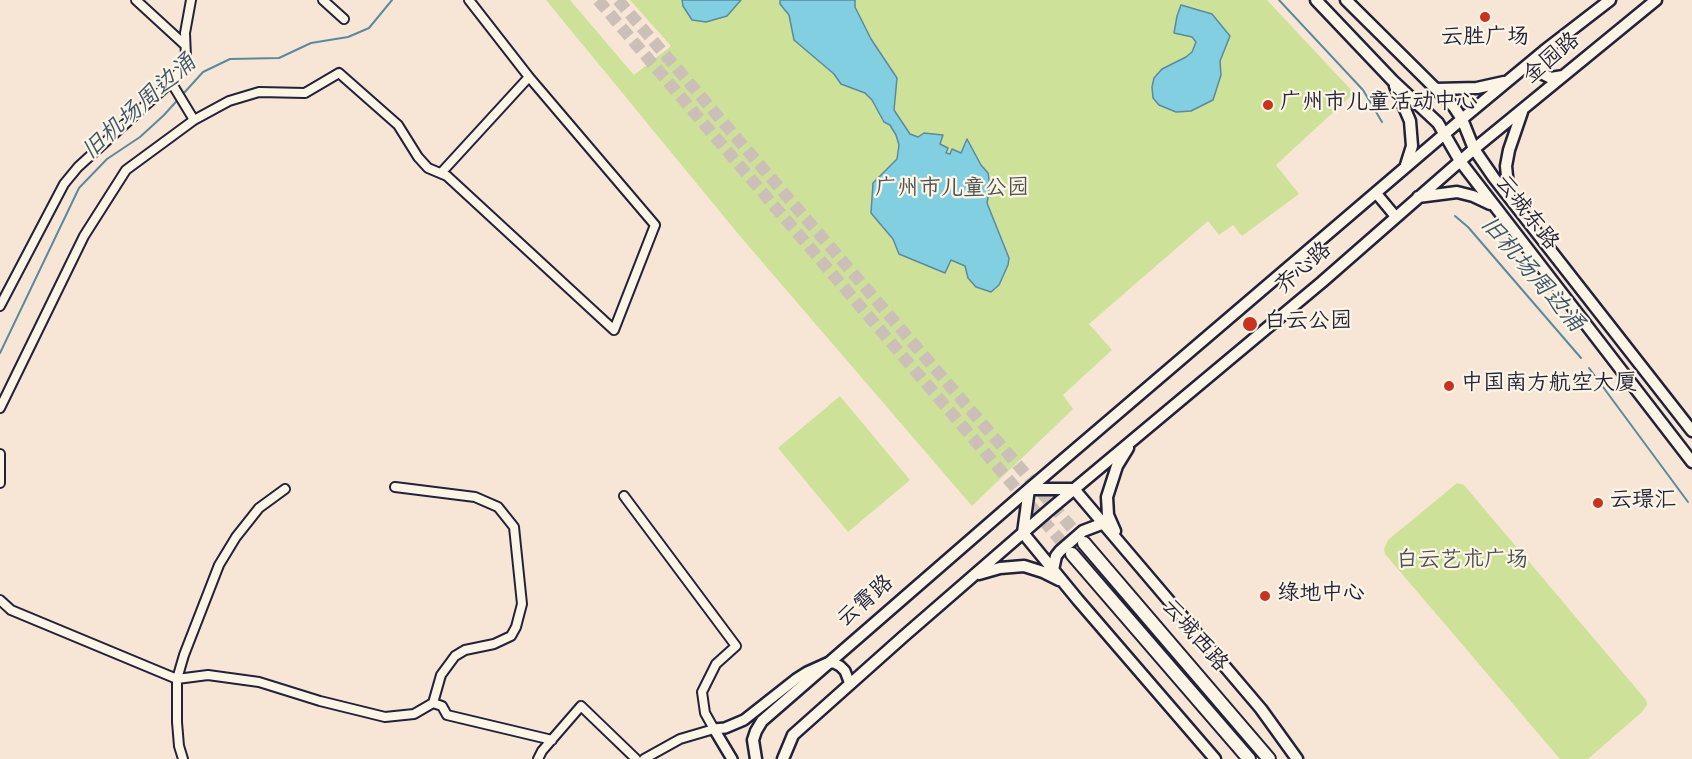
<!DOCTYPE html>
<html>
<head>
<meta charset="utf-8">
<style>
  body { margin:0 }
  canvas { display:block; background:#f7e6d6 }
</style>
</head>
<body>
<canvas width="1692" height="759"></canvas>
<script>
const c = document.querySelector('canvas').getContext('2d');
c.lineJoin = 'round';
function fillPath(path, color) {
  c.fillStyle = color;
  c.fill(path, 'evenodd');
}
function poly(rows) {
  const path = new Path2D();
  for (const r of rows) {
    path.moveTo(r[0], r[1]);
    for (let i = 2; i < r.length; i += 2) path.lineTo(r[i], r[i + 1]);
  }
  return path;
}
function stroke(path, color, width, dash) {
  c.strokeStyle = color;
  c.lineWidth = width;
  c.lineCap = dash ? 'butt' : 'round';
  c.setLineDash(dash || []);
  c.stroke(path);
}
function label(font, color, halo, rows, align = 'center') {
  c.font = font + ' "Gochi Hand","LXGW WenKai TC",sans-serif';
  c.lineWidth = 4.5;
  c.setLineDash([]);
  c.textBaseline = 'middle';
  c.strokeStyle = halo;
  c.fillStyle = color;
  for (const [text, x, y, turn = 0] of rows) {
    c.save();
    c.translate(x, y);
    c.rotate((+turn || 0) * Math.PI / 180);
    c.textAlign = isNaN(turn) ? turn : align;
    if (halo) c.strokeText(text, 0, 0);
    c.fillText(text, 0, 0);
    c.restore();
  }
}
const green = poly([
  [546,0,570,0,634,75,671,46,630,0,1267,0,1354,93,1276,165,1299,194,1242,236,1233,225,1219,235,1208,221,1089,324,1112,350,1063,395,1073,409,972,506,739,235],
  [840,396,910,480,848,532,778,448],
  [1457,483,1464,485,1646,700,1647,705,1642,712,1588,759,1560,759,1385,554,1384,549,1388,540]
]);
const water = poly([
  [682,0,741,0,727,16,706,22,692,20,683,6,682,0],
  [780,0,855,0,855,7,871,39,897,78,894,110,910,134,918,137,924,133,943,135,940,144,948,148,946,153,950,154,952,149,961,153,967,139,981,165,988,173,990,187,987,203,1009,258,1008,265,999,285,991,292,976,287,968,278,965,266,951,260,945,273,899,254,893,239,871,213,873,183,897,159,899,145,896,135,890,125,884,122,872,100,865,93,841,84,834,74,794,40,789,15,780,4,780,0],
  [1181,5,1212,14,1230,36,1220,61,1221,75,1213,100,1191,111,1176,112,1159,105,1153,98,1152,87,1154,78,1162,69,1186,57,1192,52,1196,42,1192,37,1174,33,1177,16,1181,5]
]);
const stream = poly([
  [1279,0,1363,90,1382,122],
  [1455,216,1468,227,1581,358],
  [0,353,79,188,107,159,140,137,164,115,203,72,230,59,279,58,311,43,348,37,369,28,392,0],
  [1589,368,1688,502]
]);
const primaryTunnel = poly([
  [598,0,1072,554],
  [618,0,1084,542]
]);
const minor = poly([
  [136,0,185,45],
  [323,0,344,19],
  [171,82,194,120],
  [441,173,529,77],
  [0,306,64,184,78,167,171,82,181,69,186,57,185,33,191,0],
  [0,408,84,236,126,170,194,120,229,101,259,92,305,93,339,73,398,125,418,157,428,168,447,176,614,330,655,225,529,77,469,0],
  [0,454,0,483],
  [624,496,736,646,716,664,702,692,705,713,714,729,680,739,644,759],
  [0,600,11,610,177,679,208,675,259,682,320,701,385,717,414,714,433,703,441,675,455,656,465,650,494,644,511,636,516,627,522,604,514,527,498,507,475,497,395,487],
  [433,703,442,706,447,715,552,740],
  [183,759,179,746,177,722,177,679,184,655,219,565,236,537,259,508,285,489],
  [538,759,542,751,581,706,636,759]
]);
const tertiary = poly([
  [1376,193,1396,217],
  [732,759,714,729,725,728,744,720,796,679,807,672,827,663,834,663,840,666,845,671,850,684]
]);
const secondary = poly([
  [1316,0,1393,81,1438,123,1460,161,1692,462],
  [1346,0,1454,107,1462,119,1474,149,1494,178,1692,431],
  [1542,53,1539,60,1543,74,1551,78,1563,76],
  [1395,86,1410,121,1412,146,1406,165],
  [1436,89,1477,88,1504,82],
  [1509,196,1506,166,1509,150,1522,112],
  [1418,197,1457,192,1473,196,1490,204],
  [1029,489,1074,489,1261,709,1297,759],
  [1029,489,1023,533,1078,600,1215,759],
  [1115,531,1108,515,1107,497,1117,466,1128,448],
  [1053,570,1056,556,1060,551,1083,531,1104,523],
  [979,574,1000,568,1024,566,1043,572,1059,580],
  [756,759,753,740,756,731,762,721,1029,489,1462,119,1544,51,1610,0],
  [783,759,793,735,904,636,1048,511,1322,282,1474,149,1656,0]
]);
const primary = poly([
  [1084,543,1269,759],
  [1072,554,1249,759]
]);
const markers = [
  [1485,17,6,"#c8321e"],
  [1268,105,6,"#c8321e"],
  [1250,324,8,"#c8321e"],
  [1449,386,6,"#c8321e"],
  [1598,503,6,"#c8321e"],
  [1265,596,6,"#c8321e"]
];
const poiNames = [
  ["云胜广场",1485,40,"center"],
  ["广州市儿童活动中心",1280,105],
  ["白云公园",1264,324],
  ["中国南方航空大厦",1461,386],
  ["云璟汇",1610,503],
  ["绿地中心",1277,596]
];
const streetNames = [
  ["金园路",1553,60,-40],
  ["云城东路",1525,214,52],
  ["齐心路",1305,270,-41],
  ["云霄路",867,603,-41],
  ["云城西路",1193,637,49]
];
const parkNames = [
  ["广州市儿童公园",952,191],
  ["白云艺术广场",1462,563]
];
const waterNames = [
  ["旧机场周边涌",141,109,-42],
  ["旧机场周边涌",1530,276,49]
];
fillPath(green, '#cde298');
fillPath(water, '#81cfe0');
stroke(water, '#5b8a9e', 1.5);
stroke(stream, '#5b8a9e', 2);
stroke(primaryTunnel, '#ccbfb7', 12, [12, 6]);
stroke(minor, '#22223b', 12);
stroke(tertiary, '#22223b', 14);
stroke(secondary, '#22223b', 15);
stroke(primary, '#22223b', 16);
stroke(minor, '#fcf5e5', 8);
stroke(tertiary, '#fcf5e5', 9);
stroke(secondary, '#fcf5e5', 10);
stroke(primary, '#fcf5e5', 12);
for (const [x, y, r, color] of markers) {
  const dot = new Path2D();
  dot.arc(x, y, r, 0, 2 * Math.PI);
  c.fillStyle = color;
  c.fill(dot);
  stroke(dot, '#fcf5e5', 2);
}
label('22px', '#22223b', '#fcf5e5', poiNames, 'left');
label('22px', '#22223b', '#fcf5e5', streetNames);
label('22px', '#4d5252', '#fcf5e5', parkNames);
label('italic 24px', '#3e566d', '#fcf5e5', waterNames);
</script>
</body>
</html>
